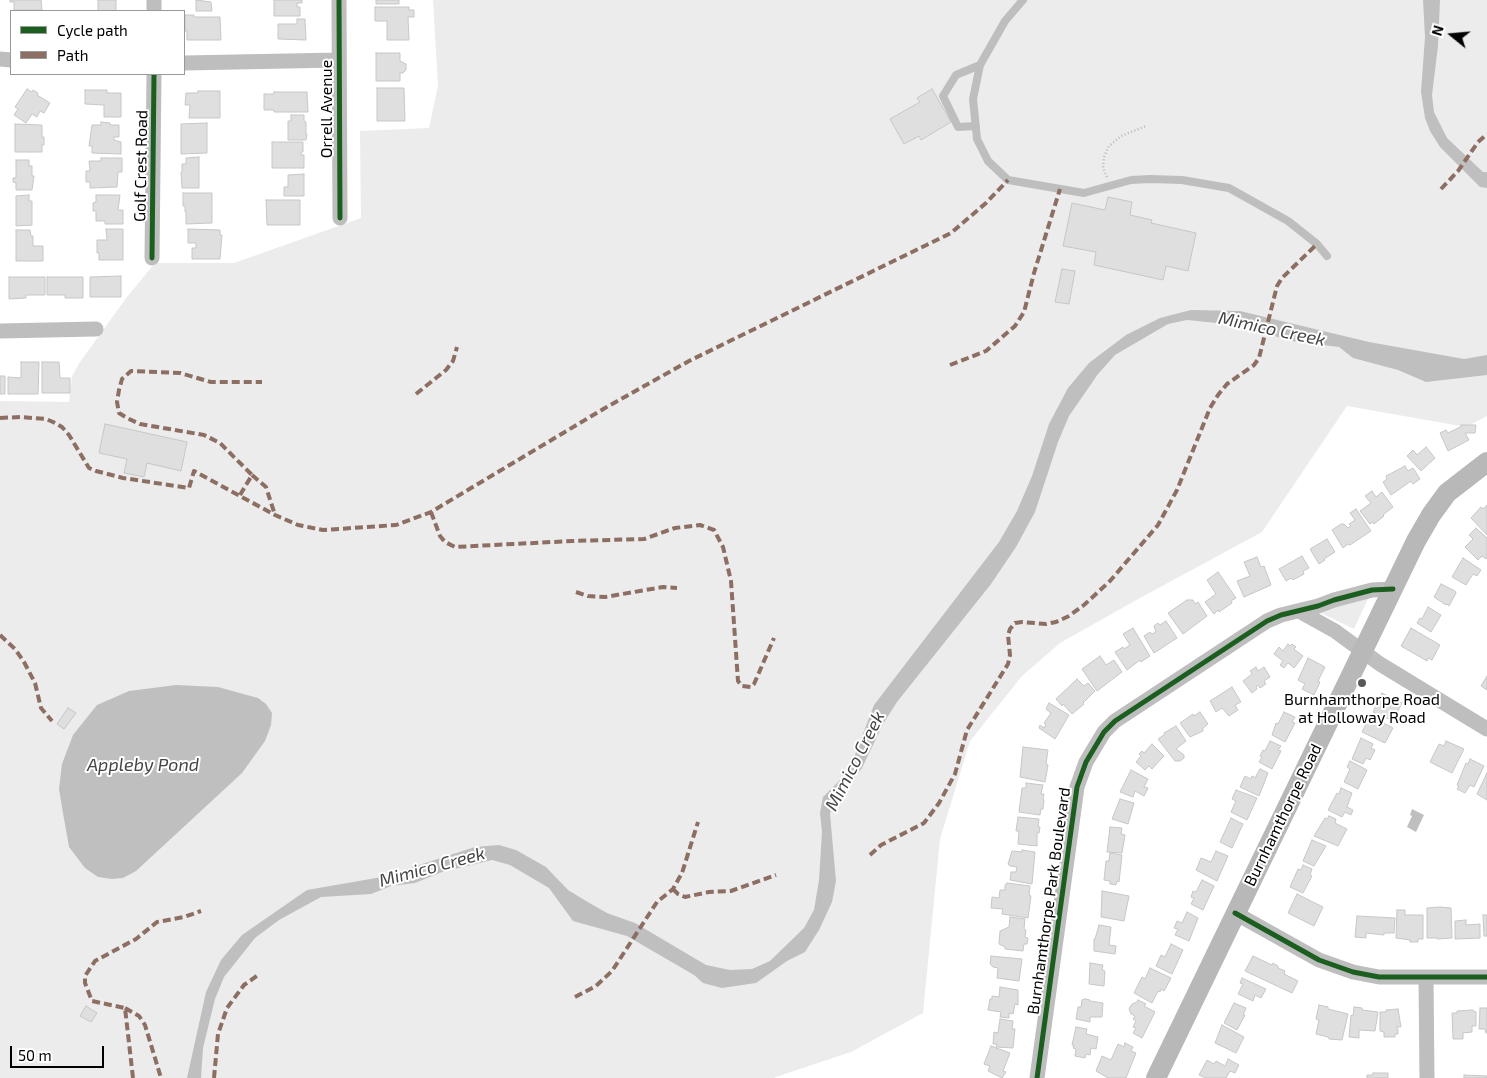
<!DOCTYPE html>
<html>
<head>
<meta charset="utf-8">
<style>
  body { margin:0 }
  #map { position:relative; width:1487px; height:1078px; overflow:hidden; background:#fff; font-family:"Exo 2",sans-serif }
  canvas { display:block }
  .legend { position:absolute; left:10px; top:10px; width:175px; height:65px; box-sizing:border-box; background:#fff; border:1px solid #999; margin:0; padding:6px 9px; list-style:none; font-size:15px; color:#000 }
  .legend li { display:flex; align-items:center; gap:10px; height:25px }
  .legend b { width:25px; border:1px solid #999 }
  .north { position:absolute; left:1427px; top:10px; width:50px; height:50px; -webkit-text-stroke:4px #fff; paint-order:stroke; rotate:287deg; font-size:14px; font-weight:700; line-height:20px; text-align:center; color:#000 }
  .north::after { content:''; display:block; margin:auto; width:18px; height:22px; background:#000; clip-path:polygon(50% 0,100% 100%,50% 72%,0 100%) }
  .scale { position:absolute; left:10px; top:1046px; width:94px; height:22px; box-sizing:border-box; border:2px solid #000; border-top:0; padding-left:6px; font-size:15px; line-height:18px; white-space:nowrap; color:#000; -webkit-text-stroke:4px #fff; paint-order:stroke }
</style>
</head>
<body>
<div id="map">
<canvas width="1487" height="1078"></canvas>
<ul class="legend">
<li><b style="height:6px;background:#1b5e20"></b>Cycle path</li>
<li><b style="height:6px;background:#8d6e63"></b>Path</li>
</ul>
<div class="north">N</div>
<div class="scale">50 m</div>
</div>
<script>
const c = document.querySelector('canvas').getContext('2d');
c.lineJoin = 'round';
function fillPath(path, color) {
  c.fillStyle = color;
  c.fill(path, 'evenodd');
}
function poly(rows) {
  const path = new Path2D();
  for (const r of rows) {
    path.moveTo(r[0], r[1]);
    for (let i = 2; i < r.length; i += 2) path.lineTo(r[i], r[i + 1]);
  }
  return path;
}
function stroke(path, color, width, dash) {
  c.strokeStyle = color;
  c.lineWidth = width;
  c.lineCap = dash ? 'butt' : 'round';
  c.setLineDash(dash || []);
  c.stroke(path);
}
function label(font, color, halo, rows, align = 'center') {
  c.font = font + ' "Exo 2",sans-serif';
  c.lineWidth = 4;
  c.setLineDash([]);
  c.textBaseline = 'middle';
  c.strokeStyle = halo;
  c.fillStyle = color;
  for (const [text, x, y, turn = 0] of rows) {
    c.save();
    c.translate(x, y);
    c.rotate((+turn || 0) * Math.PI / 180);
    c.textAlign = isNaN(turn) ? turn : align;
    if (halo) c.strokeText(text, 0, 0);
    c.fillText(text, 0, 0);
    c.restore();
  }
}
const green = poly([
  [433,0,1487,0,1487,416,1466,427,1347,406,1262,532,1140,598,1060,643,1022,676,970,741,940,839,923,1013,851,1052,773,1078,0,1078,0,401,69,402,72,376,80,362,127,297,155,263,234,263,361,218,360,131,429,128,438,86],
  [1372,590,1354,629,1321,613,1322,604]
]);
const water = poly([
  [1423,0,1440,0,1438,46,1432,95,1434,112,1447,138,1483,172,1487,172,1487,188,1480,187,1440,147,1430,131,1425,118,1421,92,1425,37],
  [1191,310,1240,311,1369,342,1464,359,1487,355,1487,375,1426,382,1398,370,1353,358,1339,347,1292,341,1236,325,1187,320,1168,324,1115,355,1098,374,1069,416,1058,442,1035,512,1016,547,991,584,897,702,883,724,862,768,832,805,830,814,836,881,832,902,819,930,805,952,787,961,756,983,722,988,703,983,694,975,627,936,573,921,549,888,510,865,492,860,442,872,415,883,391,886,371,894,321,897,279,920,255,938,224,977,215,999,203,1048,201,1078,187,1078,206,992,221,960,242,935,307,890,382,877,475,847,499,845,516,850,546,867,568,890,586,901,607,913,635,923,706,965,730,970,752,969,770,961,804,928,814,910,819,880,822,832,820,813,823,797,842,778,853,760,874,705,999,542,1017,511,1032,476,1049,424,1068,388,1089,363,1126,335,1160,318],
  [176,685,218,687,258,698,266,704,272,713,271,725,265,741,242,773,136,871,123,878,112,879,98,877,85,868,69,847,63,813,59,789,62,764,73,735,97,705,129,691],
  [1412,809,1424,815,1416,832,1407,827,1412,816,1410,815]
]);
const building = poly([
  [10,0,41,0,42,10,14,10,14,2,10,2,10,0],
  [98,0,116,0,116,11,98,11,98,0],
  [196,0,211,2,212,11,196,11,196,0],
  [274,0,302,0,302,3,297,3,297,7,300,7,300,16,274,16,274,0],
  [376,0,399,0,399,4,376,4,376,0],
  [375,7,409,7,409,10,414,10,414,17,408,17,409,40,387,40,387,21,375,21,375,7],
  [185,15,194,15,194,17,220,17,221,40,187,40,187,31,185,31,185,15],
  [297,19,305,19,306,40,278,39,278,24,297,24,297,19],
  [376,53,400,53,400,61,406,64,406,70,403,73,400,73,400,81,376,81,376,53],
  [377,88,404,88,405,121,377,121,377,88],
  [27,89,32,92,33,90,38,93,37,95,50,103,44,113,40,111,37,117,32,114,26,123,14,115,18,109,15,107,27,89],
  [932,89,951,122,921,140,919,136,904,144,890,119,920,102,917,98,932,89],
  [85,90,107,90,107,93,121,93,121,117,104,117,104,105,85,104,85,90],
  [198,91,220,91,220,118,189,118,190,105,185,105,186,93,198,93,198,91],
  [274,92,307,92,308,112,274,112,274,110,264,110,264,94,274,94,274,92],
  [291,115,304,115,304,121,306,122,306,134,307,134,306,140,288,140,288,121,291,121,291,115],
  [101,122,110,123,110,125,119,125,119,137,114,137,114,140,121,142,121,154,92,153,92,146,89,146,92,125,101,125,101,122],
  [207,123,207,153,181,154,181,124,207,123],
  [15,124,42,125,42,137,44,137,44,145,42,145,42,152,15,152,15,124],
  [272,142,303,142,303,152,301,152,301,155,304,155,304,168,272,168,272,142],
  [199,157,199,188,182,188,181,172,182,172,182,164,186,164,186,158,199,157],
  [101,158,122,158,122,172,118,172,117,187,90,188,90,182,86,182,86,171,90,171,89,161,101,161,101,158],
  [16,160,29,160,29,166,32,166,32,176,34,176,32,190,16,190,16,183,13,182,13,178,16,178,16,160],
  [304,174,304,196,284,196,284,187,288,187,288,175,304,174],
  [183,193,212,193,212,223,186,224,186,212,185,212,185,206,183,206,183,193],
  [29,195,29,201,32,201,32,225,16,226,16,196,29,195],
  [96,195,120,195,118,210,123,210,123,224,105,224,105,221,96,221,96,211,93,211,93,203,96,202,96,195],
  [1108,197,1132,202,1130,215,1152,220,1151,223,1196,233,1188,271,1166,266,1163,280,1094,265,1096,252,1063,246,1072,203,1105,210,1108,197],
  [266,200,300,200,300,225,267,225,266,200],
  [106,229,123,229,123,260,99,260,99,253,97,253,97,240,107,240,106,229],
  [188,229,220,230,220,235,222,235,220,259,192,259,192,248,196,248,196,243,188,243,188,229],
  [16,230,30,230,31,236,33,236,33,246,43,246,43,261,16,261,16,230],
  [1062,269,1075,271,1069,304,1055,302,1062,269],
  [121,276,121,297,90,297,90,277,121,276],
  [9,277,45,277,45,295,26,295,26,298,9,299,9,277],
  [47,277,83,277,83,298,65,298,65,295,47,295,47,277],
  [21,362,39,362,38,394,8,394,8,377,21,378,21,362],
  [42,362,59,362,60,378,70,378,70,393,42,393,42,362],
  [0,376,5,376,5,394,0,394,0,376],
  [105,424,187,442,181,471,147,463,144,477,124,473,127,459,99,453,105,424],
  [1461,425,1476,425,1475,433,1465,433,1469,440,1448,451,1440,433,1446,430,1448,433,1462,426,1461,425],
  [1426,447,1435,458,1421,471,1407,456,1413,450,1417,455,1426,447],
  [1405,466,1408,471,1413,468,1420,479,1413,484,1411,481,1391,495,1383,482,1387,479,1386,476,1405,466],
  [1372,491,1376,497,1382,492,1393,507,1383,515,1384,516,1374,524,1373,522,1370,524,1360,511,1371,503,1365,496,1372,491],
  [1487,505,1487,535,1471,518,1481,507,1483,509,1487,505],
  [1356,509,1371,531,1350,545,1348,544,1343,548,1332,530,1341,524,1344,524,1348,528,1351,526,1349,524,1355,520,1350,513,1356,509],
  [1476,528,1487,538,1487,557,1486,559,1482,556,1478,560,1465,547,1473,539,1469,535,1476,528],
  [1327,539,1335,552,1324,559,1325,560,1319,564,1310,549,1327,539],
  [1302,556,1309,568,1303,571,1304,574,1293,580,1291,578,1286,581,1279,569,1302,556],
  [1257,557,1261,567,1264,566,1271,585,1244,597,1237,581,1250,576,1244,562,1257,557],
  [1463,558,1481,570,1477,576,1473,574,1466,585,1452,577,1463,558],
  [1218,572,1236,598,1231,601,1232,603,1219,612,1218,610,1214,614,1205,602,1216,594,1207,580,1218,572],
  [1441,584,1455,591,1456,593,1449,606,1447,604,1446,605,1434,597,1441,584],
  [1187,600,1193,600,1195,604,1198,602,1207,616,1183,634,1168,613,1187,600],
  [1428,607,1441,615,1431,632,1417,623,1420,618,1422,619,1428,607],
  [1166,621,1177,638,1154,653,1144,636,1150,632,1152,634,1156,632,1154,626,1158,623,1160,625,1166,621],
  [1133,628,1150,656,1141,662,1140,660,1127,670,1115,652,1123,647,1124,649,1130,645,1123,634,1133,628],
  [1411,628,1440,645,1432,660,1428,658,1427,661,1401,646,1411,628],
  [1288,644,1290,646,1292,644,1296,647,1294,649,1303,656,1294,668,1288,663,1284,668,1280,665,1283,661,1274,654,1279,647,1283,651,1288,644],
  [1100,656,1106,665,1114,660,1122,672,1097,691,1082,669,1100,656],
  [1308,658,1325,667,1318,681,1320,682,1314,695,1302,689,1305,684,1298,680,1308,658],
  [1256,667,1258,671,1264,667,1270,677,1264,681,1266,684,1260,688,1258,685,1256,687,1257,689,1252,693,1243,681,1252,674,1250,671,1256,667],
  [1487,676,1487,690,1481,686,1487,676],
  [1077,679,1084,686,1088,683,1095,691,1083,703,1084,704,1072,714,1063,704,1062,706,1056,699,1077,679],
  [1232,687,1241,702,1235,705,1238,710,1229,716,1222,708,1216,712,1210,701,1232,687],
  [1382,693,1402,703,1393,721,1373,712,1382,693],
  [1049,703,1069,715,1055,739,1039,728,1040,725,1044,728,1046,724,1044,723,1051,713,1046,709,1049,703],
  [68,708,76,713,64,729,57,724,68,708],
  [1200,712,1208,724,1203,728,1203,731,1190,737,1180,723,1193,714,1194,716,1200,712],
  [1284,712,1295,717,1292,722,1295,723,1285,742,1272,735,1276,723,1278,724,1284,712],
  [1370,716,1393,728,1385,743,1362,732,1370,716],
  [1176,726,1186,741,1176,749,1184,755,1184,758,1180,761,1175,761,1158,739,1165,734,1164,733,1176,726],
  [1361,738,1373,744,1371,748,1375,750,1370,760,1366,758,1363,764,1352,759,1361,738],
  [1270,741,1281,746,1278,750,1281,751,1272,769,1259,762,1262,757,1260,756,1263,750,1265,751,1270,741],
  [1446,741,1464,749,1452,773,1430,762,1439,744,1444,746,1446,741],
  [1152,744,1164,756,1152,769,1149,766,1145,770,1136,762,1141,756,1139,754,1142,751,1144,753,1152,744],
  [1023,747,1048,750,1046,764,1048,765,1045,782,1020,777,1023,747],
  [1470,759,1484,766,1474,787,1470,785,1465,793,1457,789,1459,786,1457,785,1466,763,1468,764,1470,759],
  [1350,761,1367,770,1358,789,1344,782,1350,769,1347,767,1350,761],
  [1260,769,1268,773,1259,796,1240,787,1245,776,1251,779,1252,776,1256,778,1256,776,1260,769],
  [1131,770,1148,779,1144,787,1148,788,1144,796,1135,791,1133,797,1120,792,1131,770],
  [1487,773,1487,800,1477,794,1487,773],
  [1026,783,1043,785,1041,794,1044,794,1043,799,1044,800,1043,809,1041,809,1040,815,1019,812,1022,788,1026,788,1026,783],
  [1341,788,1352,793,1347,807,1353,810,1351,815,1345,812,1342,817,1328,810,1337,793,1339,794,1341,788],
  [1236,790,1257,798,1247,820,1231,812,1236,801,1232,799,1236,790],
  [1120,799,1134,803,1128,824,1112,819,1120,799],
  [1329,816,1336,819,1335,823,1347,829,1338,846,1314,836,1325,818,1327,819,1329,816],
  [1018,817,1039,819,1038,827,1040,827,1039,833,1037,833,1037,846,1018,844,1019,831,1016,831,1018,817],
  [1231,818,1243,824,1232,848,1220,842,1231,818],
  [1110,827,1122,828,1121,834,1125,835,1122,853,1107,852,1110,827],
  [1312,840,1326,846,1314,866,1303,861,1312,840],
  [1022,850,1035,852,1032,884,1010,880,1011,872,1016,872,1017,867,1010,866,1008,864,1012,851,1022,852,1022,850],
  [1216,851,1228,856,1217,881,1196,870,1201,858,1211,862,1216,851],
  [1110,853,1122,855,1119,882,1117,881,1116,885,1110,884,1110,881,1104,880,1106,861,1109,861,1110,853],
  [1303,865,1312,869,1310,875,1312,876,1303,893,1290,887,1298,869,1301,870,1303,865],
  [1202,880,1214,886,1203,910,1191,904,1194,898,1191,897,1193,891,1196,892,1202,880],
  [1007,883,1030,886,1029,895,1031,896,1028,918,1002,914,1003,909,991,908,992,897,999,898,1000,890,1005,890,1005,885,1007,883],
  [1102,891,1129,896,1124,921,1101,917,1102,891],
  [1297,894,1323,907,1314,926,1288,913,1297,894],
  [1440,907,1451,908,1452,938,1437,939,1437,938,1427,938,1427,908,1440,907],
  [1397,910,1405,910,1405,915,1423,915,1423,939,1418,939,1418,942,1410,942,1410,940,1396,938,1397,910],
  [1187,912,1198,918,1189,941,1175,935,1178,929,1174,928,1177,921,1182,923,1187,912],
  [1483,915,1487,915,1487,936,1484,936,1483,915],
  [1357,916,1395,918,1394,933,1384,933,1384,935,1366,933,1366,938,1355,937,1357,916],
  [1010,917,1025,919,1024,929,1026,930,1025,937,1028,938,1027,944,1024,944,1023,951,1005,949,1005,947,999,944,1000,931,1009,927,1010,917],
  [1466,920,1466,925,1480,924,1480,938,1455,939,1455,921,1466,920],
  [1099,925,1111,927,1109,945,1116,946,1115,954,1094,951,1094,939,1095,939,1099,925],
  [1171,944,1183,950,1172,974,1156,966,1161,955,1165,957,1171,944],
  [991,956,1022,959,1019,981,997,978,998,968,993,967,990,964,991,956],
  [1253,956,1272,965,1273,963,1278,966,1278,968,1285,971,1284,974,1298,981,1292,993,1245,971,1253,956],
  [1090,963,1103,965,1102,970,1105,971,1104,986,1089,984,1090,963],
  [1150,968,1171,978,1164,991,1161,989,1160,992,1158,991,1152,1003,1134,993,1142,977,1145,979,1150,968],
  [1242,978,1266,989,1261,998,1255,995,1253,1001,1238,994,1243,984,1240,983,1242,978],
  [1000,987,1018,990,1018,1005,1015,1004,1013,1014,1009,1013,1009,1018,1000,1017,1001,1012,988,1010,990,999,992,999,992,996,999,997,1000,987],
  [1085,999,1090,1000,1090,1001,1103,1003,1102,1017,1090,1017,1090,1022,1076,1019,1078,1007,1081,1007,1082,1000,1085,999],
  [1138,1000,1146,1004,1144,1006,1155,1012,1142,1038,1133,1033,1136,1028,1133,1027,1136,1021,1133,1019,1135,1016,1131,1014,1129,1009,1132,1004,1137,1002,1138,1000],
  [1234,1003,1246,1008,1243,1015,1245,1015,1237,1030,1224,1023,1234,1003],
  [1319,1005,1328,1007,1328,1009,1348,1014,1342,1040,1329,1039,1328,1037,1316,1034,1319,1020,1316,1019,1319,1005],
  [86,1006,97,1013,91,1022,80,1016,86,1006],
  [1354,1007,1362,1008,1362,1010,1378,1012,1375,1031,1359,1030,1359,1038,1349,1037,1351,1015,1353,1016,1354,1007],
  [1480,1008,1487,1008,1487,1033,1486,1033,1485,1029,1479,1029,1480,1008],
  [1398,1009,1401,1027,1396,1027,1398,1029,1398,1034,1395,1034,1395,1037,1384,1037,1384,1032,1380,1031,1380,1012,1386,1012,1386,1010,1398,1009],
  [1472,1010,1476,1012,1476,1026,1472,1026,1472,1032,1463,1033,1463,1039,1453,1039,1452,1013,1457,1013,1457,1011,1472,1010],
  [1000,1019,1013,1021,1012,1029,1015,1029,1013,1048,996,1047,997,1044,993,1044,994,1032,998,1033,1000,1019],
  [1222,1025,1244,1037,1236,1053,1215,1043,1222,1025],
  [1076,1027,1087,1029,1086,1034,1098,1037,1096,1049,1091,1048,1090,1055,1086,1054,1085,1058,1075,1056,1076,1049,1073,1048,1074,1045,1072,1045,1076,1027],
  [1125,1043,1133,1047,1131,1051,1136,1053,1126,1078,1108,1078,1096,1071,1102,1056,1111,1060,1118,1044,1124,1047,1125,1043],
  [991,1046,1010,1053,1003,1071,1006,1072,1002,1078,988,1071,990,1066,984,1064,991,1046],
  [1228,1059,1239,1065,1235,1073,1230,1071,1226,1078,1206,1078,1199,1075,1207,1060,1214,1064,1216,1061,1225,1066,1228,1059],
  [1373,1073,1388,1073,1388,1078,1367,1078,1367,1075,1373,1075,1373,1073],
  [1464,1075,1487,1076,1487,1078,1464,1078,1464,1075]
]);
const path = poly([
  [1107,177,1103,168,1104,157,1109,146,1121,136,1146,126]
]);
const service = poly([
  [1023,0,1005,21,980,65,973,99,977,139,988,161,1008,180,1084,193,1131,180,1150,179,1182,180,1229,188,1288,221,1317,244,1327,256],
  [976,126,958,127,943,96,956,75,980,65]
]);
const minor = poly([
  [154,0,154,11],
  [339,0,340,218],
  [0,59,11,60],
  [184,63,339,60],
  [152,258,154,74],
  [0,331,96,329],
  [1299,611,1335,631,1380,664,1487,729],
  [1235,913,1319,960,1353,972,1379,977,1487,977],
  [1426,978,1427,1078],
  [1037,1078,1077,787,1086,762,1104,732,1115,721,1267,621,1281,615,1318,606,1334,600,1372,590,1393,589]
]);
const secondary = poly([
  [1156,1078,1416,541,1431,515,1447,493,1487,462]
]);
const quiet = poly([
  [1441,189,1458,171,1478,142,1487,134],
  [950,365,986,351,1015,326,1024,312,1034,273,1060,189],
  [416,394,446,370,453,361,457,347],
  [0,418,20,417,46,419,53,422,62,427,69,435,89,468,96,471,123,478,189,488,194,471,275,515,298,525,323,530,396,525,431,512,605,408,689,361,951,233,986,203,1008,180],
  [252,475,266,487,275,515],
  [240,495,252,475,220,443,204,435,140,424,127,418,119,413,117,402,119,390,122,379,131,371,180,373,211,382,262,382],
  [431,512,440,536,445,542,455,547,572,541,644,539,675,528,700,525,714,530,723,547,731,581,738,681,742,686,751,687,754,684,774,638],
  [576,592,588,596,605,597,663,587,677,588],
  [0,635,15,649,24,662,35,683,41,708,52,721],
  [870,855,881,845,924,823,939,803,955,774,967,730,1008,664,1010,655,1008,635,1010,629,1015,623,1022,622,1046,624,1056,622,1069,616,1084,605,1110,581,1158,525,1177,490,1210,408,1218,395,1227,384,1254,365,1259,358,1277,286,1282,278,1317,244],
  [673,889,678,894,685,897,709,892,731,891,776,875],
  [575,997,596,986,612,971,657,902,673,889,682,873,698,822],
  [125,1008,139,1016,145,1025,161,1078],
  [133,1078,125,1008,92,1001,85,983,85,976,95,961,136,939,157,922,184,917,201,911],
  [214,1078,218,1034,227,1008,244,985,258,975]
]);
const cycleway = poly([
  [339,0,340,218],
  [152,258,154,74],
  [1235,913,1319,960,1353,972,1379,977,1487,977],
  [1037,1078,1077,787,1086,762,1104,732,1115,721,1267,621,1281,615,1318,606,1334,600,1372,590,1393,589]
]);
const markers = [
  [1362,683,5,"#595959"]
];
const streetNames = [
  ["Orrell Avenue",327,109,-90],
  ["Golf Crest Road",141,166,-89],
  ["Burnhamthorpe Road",1283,815,-64],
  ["Burnhamthorpe Park Boulevard",1049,901,-82]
];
const poiNames = [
  ["Burnhamthorpe Road",1362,700],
  ["at Holloway Road",1362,718]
];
const waterNames = [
  ["Mimico Creek",1272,329,12],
  ["Mimico Creek",855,761,-63],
  ["Appleby Pond",143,765],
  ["Mimico Creek",432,867,-15]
];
fillPath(green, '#ececec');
fillPath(water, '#bfbfbf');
fillPath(building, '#dfdfdf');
stroke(building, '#c7c7c7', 1);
stroke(path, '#b9b9b9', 2.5, [1, 2.5]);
stroke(service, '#bebebe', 8);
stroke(minor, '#bebebe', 15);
stroke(secondary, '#b8b8b8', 20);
stroke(quiet, '#8d6e63', 4, [8, 4]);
stroke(cycleway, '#1b5e20', 5);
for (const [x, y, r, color] of markers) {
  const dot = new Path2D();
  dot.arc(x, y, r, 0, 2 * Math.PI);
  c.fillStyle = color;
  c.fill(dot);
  stroke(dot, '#fff', 2);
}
label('16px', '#000', '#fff', streetNames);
label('16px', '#000', '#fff', poiNames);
label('italic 18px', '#444', '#fff', waterNames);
</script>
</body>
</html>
